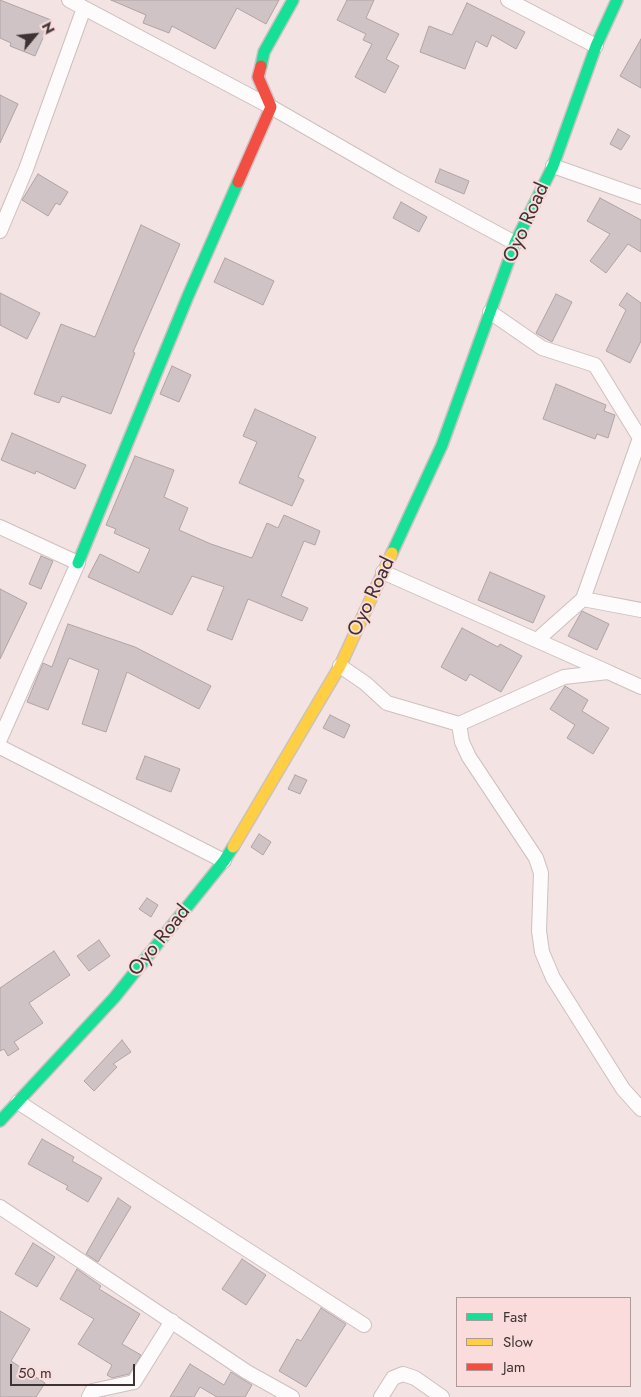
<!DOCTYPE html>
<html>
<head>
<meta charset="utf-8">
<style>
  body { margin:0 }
  #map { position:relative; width:641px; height:1397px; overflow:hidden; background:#f4e3e3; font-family:Jost,sans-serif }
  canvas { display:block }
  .legend { position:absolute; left:456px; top:1297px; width:175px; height:90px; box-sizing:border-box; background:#fbdcdc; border:1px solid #af9898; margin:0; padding:6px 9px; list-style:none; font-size:15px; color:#3e3232 }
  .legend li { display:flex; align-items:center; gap:10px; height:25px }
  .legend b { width:25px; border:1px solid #af9898 }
  .north { position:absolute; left:10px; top:10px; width:50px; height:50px; -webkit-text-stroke:4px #fbdcdc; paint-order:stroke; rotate:62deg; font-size:14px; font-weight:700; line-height:20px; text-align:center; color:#3e3232 }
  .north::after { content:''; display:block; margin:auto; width:18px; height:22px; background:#3e3232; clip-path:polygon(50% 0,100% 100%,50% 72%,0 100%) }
  .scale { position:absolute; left:10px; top:1364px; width:125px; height:22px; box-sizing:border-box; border:2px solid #3e3232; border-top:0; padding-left:6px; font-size:15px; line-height:18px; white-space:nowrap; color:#3e3232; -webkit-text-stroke:4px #fbdcdc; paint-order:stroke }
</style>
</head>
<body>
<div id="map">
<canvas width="641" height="1397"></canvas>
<ul class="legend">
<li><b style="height:6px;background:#16e098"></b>Fast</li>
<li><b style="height:6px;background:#ffcf43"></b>Slow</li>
<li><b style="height:6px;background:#f24e42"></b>Jam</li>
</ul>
<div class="north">N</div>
<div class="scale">50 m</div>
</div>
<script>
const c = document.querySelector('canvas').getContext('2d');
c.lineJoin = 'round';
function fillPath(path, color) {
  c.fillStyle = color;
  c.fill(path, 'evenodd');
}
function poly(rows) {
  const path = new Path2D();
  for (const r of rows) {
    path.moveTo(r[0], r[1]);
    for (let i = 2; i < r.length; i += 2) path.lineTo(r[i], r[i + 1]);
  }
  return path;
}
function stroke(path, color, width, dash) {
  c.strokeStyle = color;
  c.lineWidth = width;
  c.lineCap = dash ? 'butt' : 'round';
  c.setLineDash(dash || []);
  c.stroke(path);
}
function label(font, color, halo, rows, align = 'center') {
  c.font = font + ' Jost,sans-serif';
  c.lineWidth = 4;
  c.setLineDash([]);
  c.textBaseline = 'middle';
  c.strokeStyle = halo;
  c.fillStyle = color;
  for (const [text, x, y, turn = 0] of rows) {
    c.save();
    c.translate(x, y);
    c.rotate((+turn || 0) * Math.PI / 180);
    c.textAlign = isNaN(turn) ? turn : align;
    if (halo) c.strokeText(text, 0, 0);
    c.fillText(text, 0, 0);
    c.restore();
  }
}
const building = poly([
  [0,0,51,20,35,56,10,46,11,43,0,38,0,0],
  [111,0,279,0,266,24,237,8,215,49,172,26,169,33,143,23,146,15,111,0],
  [347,0,374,0,366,18,399,34,386,59,399,66,385,93,355,77,372,44,363,40,366,34,337,20,347,0],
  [467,3,525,32,516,49,492,35,487,47,476,41,465,69,420,52,429,26,452,35,467,3],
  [641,39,641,88,620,76,641,39],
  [0,95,18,104,0,143,0,95],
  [618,129,630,136,621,150,610,144,618,129],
  [440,169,469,181,464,194,435,182,440,169],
  [38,174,68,192,60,205,56,203,48,216,22,200,38,174],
  [600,198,641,220,641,252,628,244,606,273,590,261,610,234,587,221,600,198],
  [401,202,427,217,419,232,393,218,401,202],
  [141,225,180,244,133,352,135,353,111,414,62,396,59,403,34,394,61,324,95,337,141,225],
  [225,258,274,281,263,305,214,282,225,258],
  [0,293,40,313,27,339,0,325,0,293],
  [627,293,641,303,641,341,630,363,606,351,626,310,619,305,627,293],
  [556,294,572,302,552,342,536,333,556,294],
  [172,366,191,375,179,402,160,394,172,366],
  [556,384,606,405,604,411,615,415,608,438,597,434,595,439,543,419,556,384],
  [255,409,316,437,298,477,304,480,292,506,239,483,257,442,243,436,255,409],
  [12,433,86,465,75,489,36,471,35,474,1,460,12,433],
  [135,456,174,470,164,497,188,508,179,530,211,544,252,558,267,523,278,528,284,515,320,531,315,545,304,541,281,596,308,608,302,621,248,599,232,640,207,630,224,587,192,576,172,615,88,577,100,554,139,573,150,549,114,533,116,529,106,525,135,456],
  [41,556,53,561,41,589,29,584,41,556],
  [490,572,545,596,533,623,478,600,490,572],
  [0,589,27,603,0,659,0,589],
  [582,611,609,624,597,650,568,636,582,611],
  [68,624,135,647,211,686,199,709,127,672,106,732,82,724,99,670,69,658,48,710,27,702,43,663,52,667,68,624],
  [462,628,498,647,500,644,522,656,501,692,470,674,466,681,441,667,462,628],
  [565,686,588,700,582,711,609,728,593,754,567,738,575,725,550,709,565,686],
  [330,715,350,725,344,738,323,728,330,715],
  [145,756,180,769,171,792,136,779,145,756],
  [295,775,307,780,300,794,288,789,295,775],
  [259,834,271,842,263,855,251,847,259,834],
  [147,898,158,905,151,917,139,909,147,898],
  [99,940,110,956,89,971,77,956,99,940],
  [54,951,70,975,29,1003,43,1023,14,1042,19,1049,8,1056,4,1049,0,1051,0,988,54,951],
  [122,1040,131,1052,113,1064,117,1067,94,1091,84,1081,122,1040],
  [42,1139,74,1157,72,1161,102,1178,88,1202,66,1189,68,1186,28,1164,42,1139],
  [118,1198,131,1207,98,1262,86,1254,118,1198],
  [33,1243,55,1257,37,1287,15,1274,33,1243],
  [242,1259,266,1275,246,1305,222,1289,242,1259],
  [77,1269,101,1286,99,1289,140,1314,122,1344,141,1355,129,1374,112,1378,107,1375,112,1365,78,1344,94,1319,60,1299,77,1269],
  [321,1308,346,1324,306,1387,279,1371,297,1339,301,1341,321,1308],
  [0,1311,30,1329,11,1361,45,1383,36,1397,0,1397,0,1311],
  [190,1364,224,1385,231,1372,252,1385,245,1397,217,1397,200,1387,194,1397,170,1397,190,1364]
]);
const street = poly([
  [69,0,271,107,398,180,515,243],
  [508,0,596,46],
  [553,166,641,197],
  [0,231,26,169,84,8],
  [490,312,542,348,595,365,640,438,583,599,537,640],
  [0,527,78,563,0,739],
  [383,572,608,672],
  [583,599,641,610],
  [340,666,365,683,387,703,459,724,462,742,469,757,536,858,541,873,539,931,542,952,553,978,623,1089,641,1109],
  [459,724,564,677,608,672,641,687],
  [0,747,224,861],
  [18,1102,364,1325],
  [0,1207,247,1372,292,1397],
  [89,1397,92,1391,134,1382,172,1321],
  [381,1397,393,1378,403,1374,415,1378,442,1397]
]);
const fast = poly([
  [261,66,264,52,293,0],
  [392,553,442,445,515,243,553,166,596,46,617,0],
  [78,563,188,296,238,182],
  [0,1121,114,998,224,861,233,847]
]);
const slow = poly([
  [233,847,340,666,392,553]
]);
const jam = poly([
  [238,182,271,107,258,77,261,66]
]);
const streetNames = [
  ["Oyo Road",527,223,-66],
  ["Oyo Road",372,597,-65],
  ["Oyo Road",160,941,-51]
];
fillPath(building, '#cfc3c5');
stroke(building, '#afa3a5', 1);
stroke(street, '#cdc0c0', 16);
stroke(fast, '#cdc0c0', 14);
stroke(slow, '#cdc0c0', 14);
stroke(jam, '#cdc0c0', 14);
stroke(street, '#fdfbfb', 14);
stroke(fast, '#16e098', 11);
stroke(slow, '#ffcf43', 11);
stroke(jam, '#f24e42', 11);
label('20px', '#3e3232', '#fbdcdc', streetNames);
</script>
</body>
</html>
